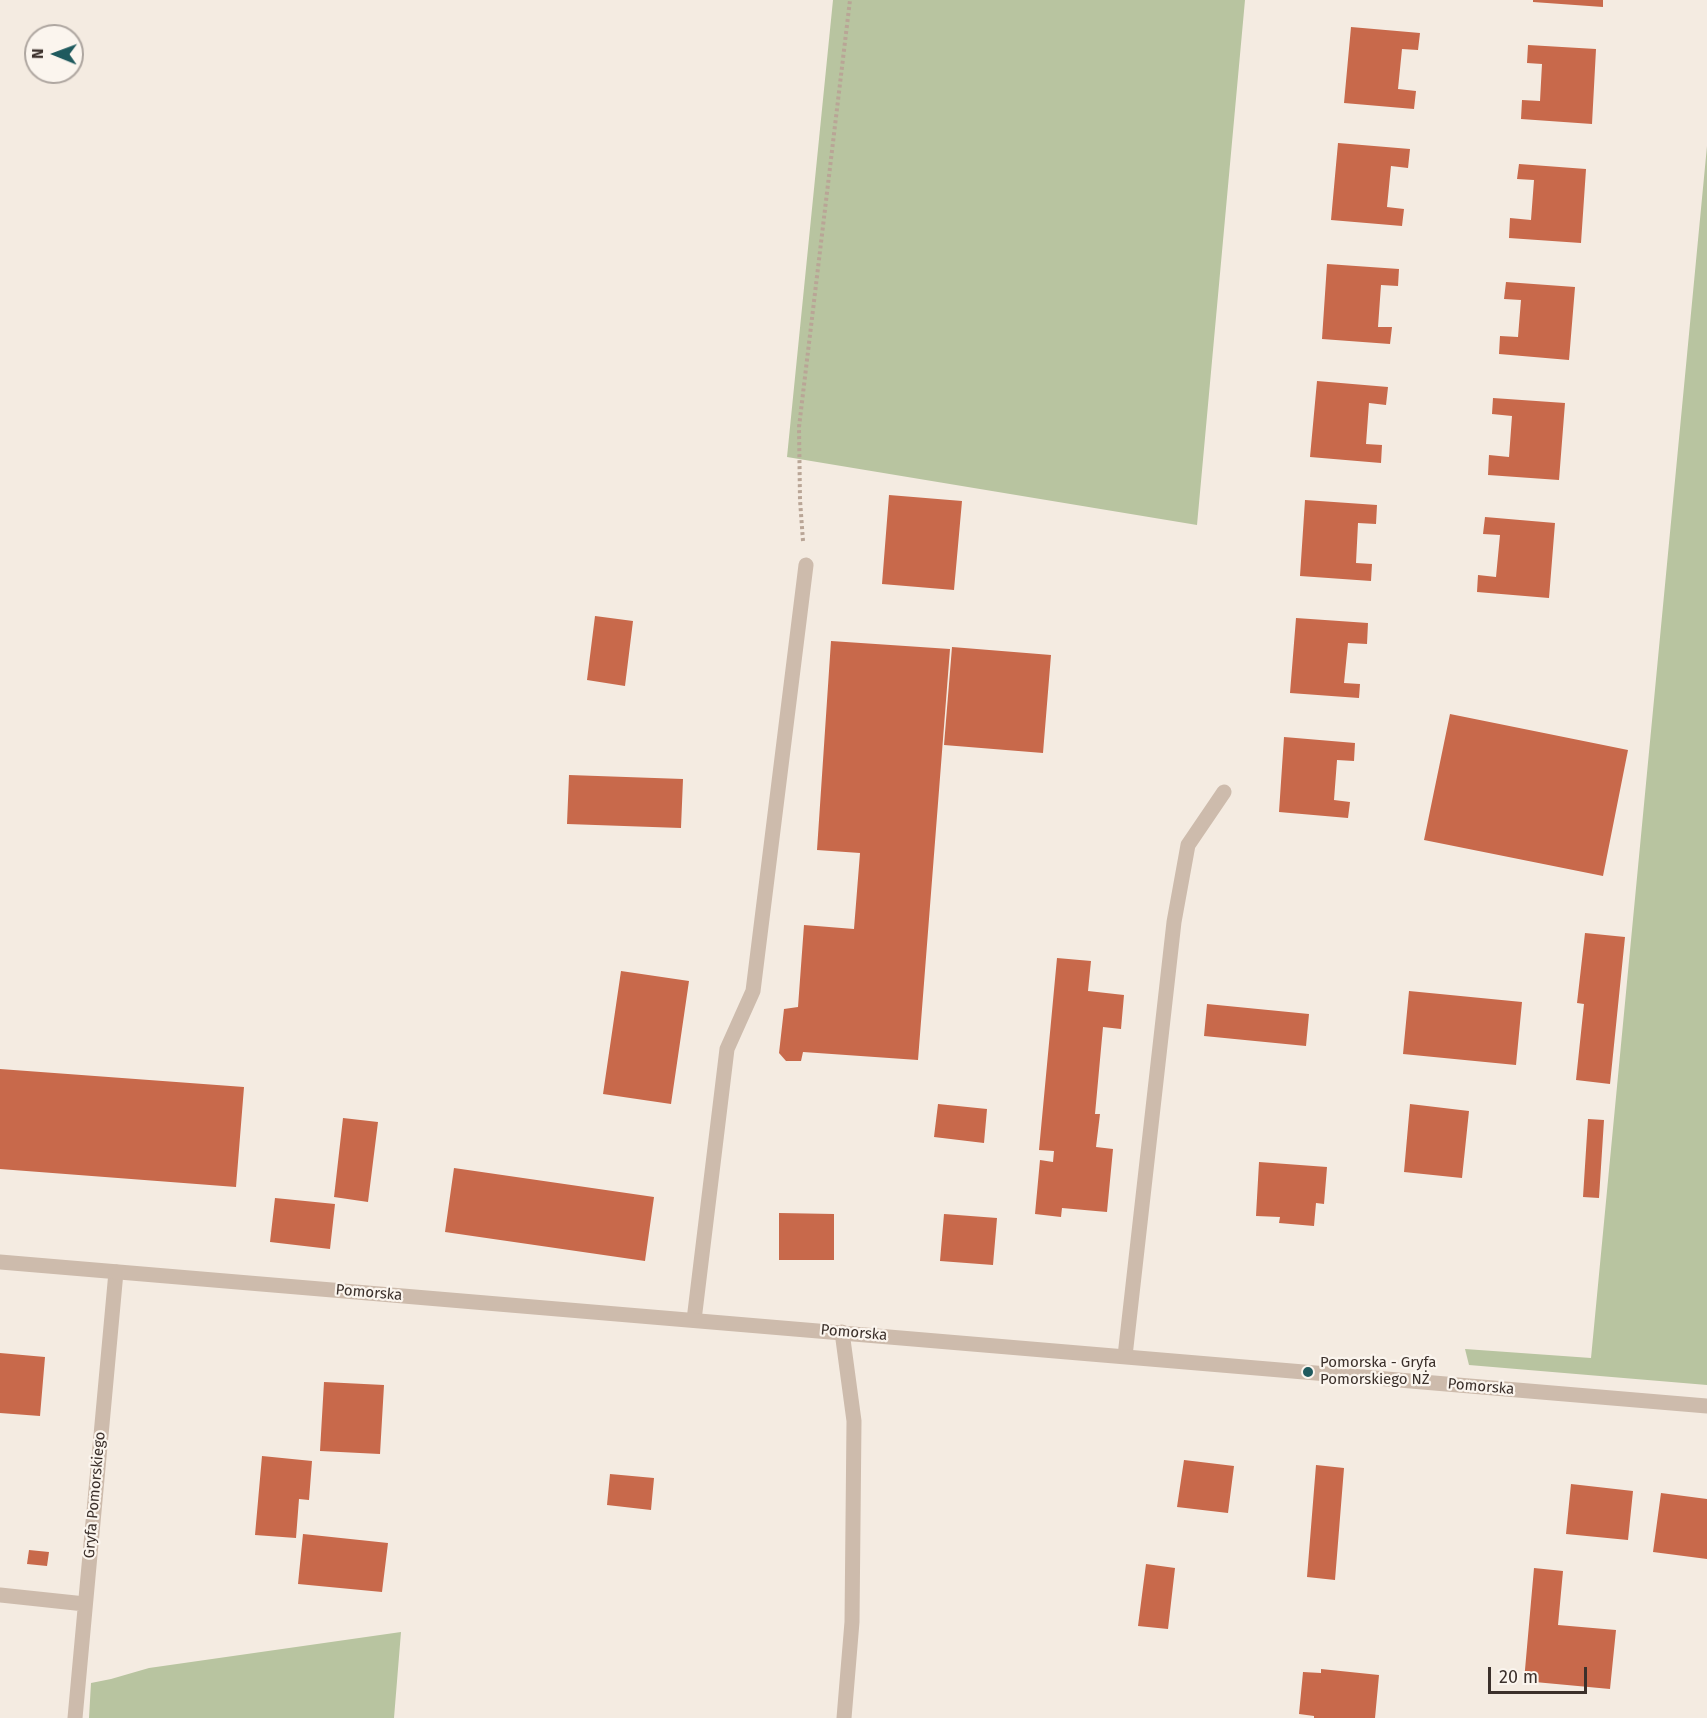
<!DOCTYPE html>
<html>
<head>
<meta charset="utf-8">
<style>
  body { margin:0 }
  #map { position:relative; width:1707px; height:1718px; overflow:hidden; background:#f4ebe1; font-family:"Fira Sans",sans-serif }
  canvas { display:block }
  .north { position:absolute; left:24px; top:24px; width:60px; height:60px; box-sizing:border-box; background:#fbf5ee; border:2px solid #aea6a0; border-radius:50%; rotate:271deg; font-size:16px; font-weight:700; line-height:24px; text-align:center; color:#3b302b }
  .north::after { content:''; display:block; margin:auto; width:21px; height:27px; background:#1f5a5e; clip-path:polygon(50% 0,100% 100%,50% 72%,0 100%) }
  .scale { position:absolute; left:1488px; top:1667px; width:99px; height:27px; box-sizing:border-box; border:3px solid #3b302b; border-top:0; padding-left:8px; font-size:18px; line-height:21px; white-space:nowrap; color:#3b302b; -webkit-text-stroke:4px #fbf5ee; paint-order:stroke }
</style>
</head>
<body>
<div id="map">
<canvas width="1707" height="1718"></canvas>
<div class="north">N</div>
<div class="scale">20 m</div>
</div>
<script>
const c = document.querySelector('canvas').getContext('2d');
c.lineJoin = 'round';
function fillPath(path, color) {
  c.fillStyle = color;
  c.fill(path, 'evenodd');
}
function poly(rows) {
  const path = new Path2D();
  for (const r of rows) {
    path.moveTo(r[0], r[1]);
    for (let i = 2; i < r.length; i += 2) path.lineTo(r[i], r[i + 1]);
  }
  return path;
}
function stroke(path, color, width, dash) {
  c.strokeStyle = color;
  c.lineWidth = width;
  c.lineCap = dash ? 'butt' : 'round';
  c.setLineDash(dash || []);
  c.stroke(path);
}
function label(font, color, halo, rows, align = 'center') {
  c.font = font + ' "Fira Sans",sans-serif';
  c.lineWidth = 4.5;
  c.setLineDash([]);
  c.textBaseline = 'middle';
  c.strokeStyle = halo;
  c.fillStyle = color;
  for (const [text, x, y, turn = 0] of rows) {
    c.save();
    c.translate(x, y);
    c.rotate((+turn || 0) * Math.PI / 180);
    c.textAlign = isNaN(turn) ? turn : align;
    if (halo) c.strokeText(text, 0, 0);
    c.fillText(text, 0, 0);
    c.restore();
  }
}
const green = poly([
  [833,0,1245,0,1197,525,787,457],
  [1707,146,1707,1385,1469,1365,1465,1349,1591,1358],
  [401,1632,394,1718,89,1718,91,1683,111,1679,149,1668]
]);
const building = poly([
  [1533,0,1603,0,1603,7,1533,2],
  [1351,27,1420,33,1418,50,1402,49,1398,89,1416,91,1414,109,1344,103],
  [1528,45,1596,49,1592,124,1521,119,1522,100,1540,101,1542,64,1527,63],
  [1338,143,1410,149,1408,168,1391,166,1387,207,1404,209,1402,226,1331,220],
  [1519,164,1586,169,1581,243,1509,238,1510,218,1531,220,1534,180,1517,179],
  [1327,264,1399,269,1398,286,1381,285,1378,327,1392,327,1390,344,1322,339],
  [1506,282,1575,287,1569,360,1499,354,1500,336,1518,337,1521,300,1504,299],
  [1317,381,1388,387,1386,405,1369,403,1366,444,1382,445,1381,463,1310,457],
  [1493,398,1565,403,1559,480,1488,475,1489,455,1509,457,1512,416,1492,414],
  [889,495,962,501,954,590,882,584],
  [1305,500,1377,505,1376,524,1358,523,1356,563,1372,564,1371,581,1300,576],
  [1485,517,1555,523,1549,598,1477,592,1478,575,1496,577,1500,535,1483,534],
  [595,616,633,621,625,686,587,680],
  [1296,618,1368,623,1367,644,1348,643,1344,683,1360,684,1359,698,1290,693],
  [831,641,950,649,918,1060,803,1052,801,1061,786,1061,779,1053,784,1009,798,1007,804,925,854,929,860,853,817,850],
  [952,647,1051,655,1043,753,944,745],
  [1450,714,1628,750,1603,876,1424,840],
  [1284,737,1355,743,1354,761,1337,760,1334,800,1350,802,1348,818,1279,812],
  [569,775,683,779,681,828,567,824],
  [1585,933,1625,937,1610,1084,1576,1080,1584,1004,1577,1003],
  [1057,958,1091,961,1088,991,1124,995,1121,1029,1103,1027,1095,1114,1100,1114,1096,1147,1113,1149,1107,1212,1062,1208,1061,1217,1035,1214,1040,1160,1053,1162,1054,1151,1039,1150],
  [621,971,689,981,671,1104,603,1094],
  [1409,991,1522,1002,1516,1065,1403,1054],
  [1207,1004,1309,1014,1306,1046,1204,1036],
  [0,1069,244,1087,236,1187,0,1169],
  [938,1104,987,1109,984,1143,934,1137],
  [1410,1104,1469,1111,1462,1178,1404,1172],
  [343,1118,378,1122,368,1202,334,1197],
  [1588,1119,1604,1120,1599,1198,1583,1197],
  [1259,1162,1327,1167,1324,1204,1316,1203,1314,1226,1279,1223,1280,1217,1256,1216],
  [454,1168,654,1197,645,1261,445,1232],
  [275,1198,335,1204,330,1249,270,1242],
  [779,1213,834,1214,834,1260,779,1260],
  [944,1214,997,1218,993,1265,940,1261],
  [0,1353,45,1357,40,1416,0,1413],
  [324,1382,384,1385,380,1454,320,1451],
  [262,1456,312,1461,309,1500,299,1499,296,1538,255,1535],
  [1184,1460,1234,1466,1228,1513,1177,1507],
  [1316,1465,1344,1468,1335,1580,1307,1577],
  [610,1474,654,1478,651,1510,607,1505],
  [1571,1484,1633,1491,1628,1540,1566,1534],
  [1661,1493,1707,1499,1707,1559,1653,1552],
  [303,1534,388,1543,382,1592,298,1584],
  [29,1550,49,1552,47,1566,27,1564],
  [1146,1564,1175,1568,1168,1629,1138,1626],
  [1534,1568,1563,1571,1558,1625,1616,1630,1610,1689,1524,1681],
  [1321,1669,1379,1675,1375,1718,1314,1718,1314,1716,1299,1714,1303,1672,1321,1673]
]);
const path = poly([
  [803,541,800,500,799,427,850,0]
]);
const service = poly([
  [694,1320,727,1049,753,991,806,565],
  [842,1332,854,1421,852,1622,844,1718],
  [1125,1356,1174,922,1188,845,1224,792]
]);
const minor = poly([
  [0,1595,85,1604],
  [75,1718,116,1272]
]);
const tertiary = poly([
  [0,1262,1707,1406]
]);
const markers = [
  [1308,1372,6,"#1f5a5e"]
];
const streetNames = [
  ["Pomorska",369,1293,5],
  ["Pomorska",854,1333,5],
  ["Pomorska",1481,1387,5],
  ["Gryfa Pomorskiego",95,1495,-85]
];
const poiNames = [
  ["Pomorska - Gryfa",1320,1363],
  ["Pomorskiego NŻ",1320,1380]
];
fillPath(green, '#b8c4a0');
fillPath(building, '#c8694b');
stroke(path, '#b9a596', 4, [3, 3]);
stroke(service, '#cdbbac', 15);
stroke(minor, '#cdbbac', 15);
stroke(tertiary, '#cdbbac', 15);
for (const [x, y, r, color] of markers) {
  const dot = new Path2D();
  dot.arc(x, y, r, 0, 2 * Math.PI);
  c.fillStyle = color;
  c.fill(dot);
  stroke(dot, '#fbf5ee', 2);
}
label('15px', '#3b302b', '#fbf5ee', streetNames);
label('15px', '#3b302b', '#fbf5ee', poiNames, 'left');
</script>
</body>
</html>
